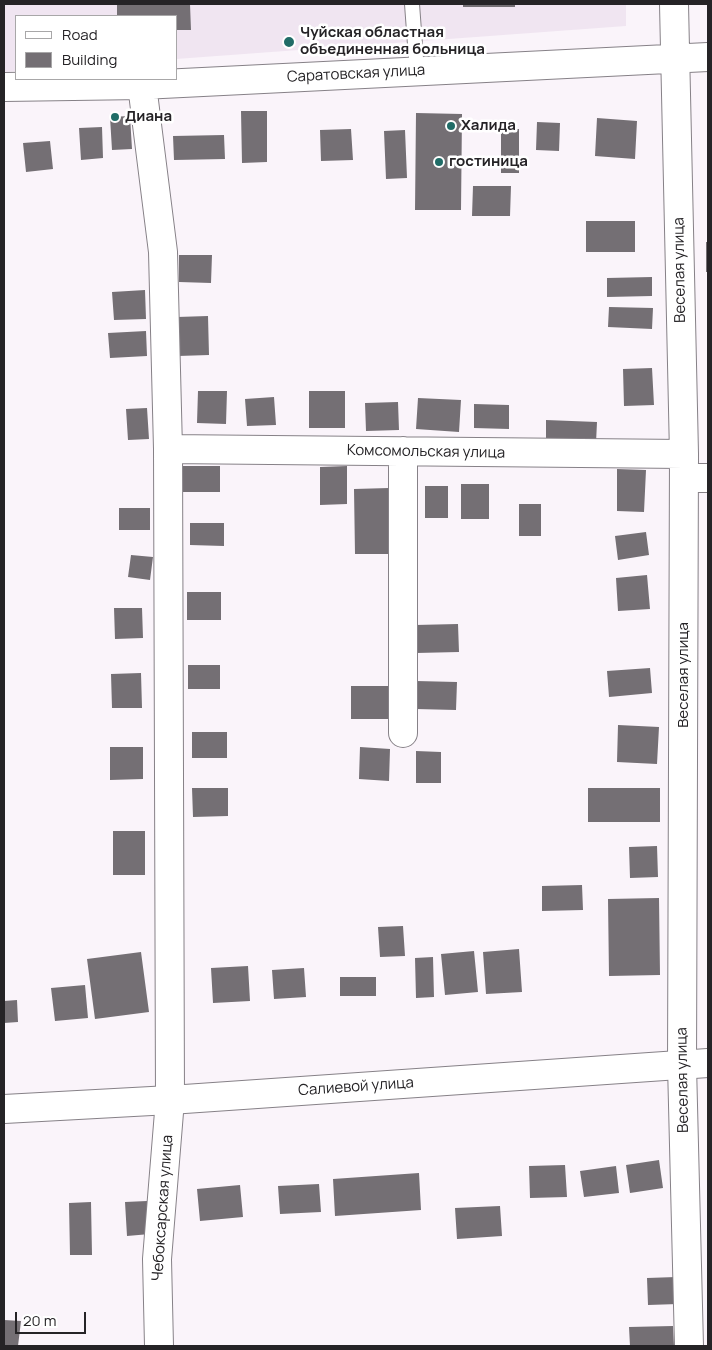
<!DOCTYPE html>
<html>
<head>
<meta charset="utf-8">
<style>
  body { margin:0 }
  #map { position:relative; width:712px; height:1350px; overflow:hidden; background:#faf4fa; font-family:Manrope,sans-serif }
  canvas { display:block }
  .frame { position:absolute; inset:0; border:5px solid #252326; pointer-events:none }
  .legend { position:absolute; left:15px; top:15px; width:162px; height:65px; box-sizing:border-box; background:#fff; border:1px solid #a8a7a8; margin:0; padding:6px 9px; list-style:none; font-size:15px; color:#252326 }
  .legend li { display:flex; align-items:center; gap:10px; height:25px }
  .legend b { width:25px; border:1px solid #a8a7a8 }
  .scale { position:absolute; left:15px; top:1312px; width:71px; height:22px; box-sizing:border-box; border:2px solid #252326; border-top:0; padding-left:6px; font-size:15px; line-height:18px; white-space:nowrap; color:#252326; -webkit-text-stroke:4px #fff; paint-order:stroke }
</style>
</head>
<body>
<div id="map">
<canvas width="712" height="1350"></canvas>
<div class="frame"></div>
<ul class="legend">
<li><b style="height:6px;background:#fff"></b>Road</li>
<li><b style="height:14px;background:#746f74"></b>Building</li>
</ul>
<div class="scale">20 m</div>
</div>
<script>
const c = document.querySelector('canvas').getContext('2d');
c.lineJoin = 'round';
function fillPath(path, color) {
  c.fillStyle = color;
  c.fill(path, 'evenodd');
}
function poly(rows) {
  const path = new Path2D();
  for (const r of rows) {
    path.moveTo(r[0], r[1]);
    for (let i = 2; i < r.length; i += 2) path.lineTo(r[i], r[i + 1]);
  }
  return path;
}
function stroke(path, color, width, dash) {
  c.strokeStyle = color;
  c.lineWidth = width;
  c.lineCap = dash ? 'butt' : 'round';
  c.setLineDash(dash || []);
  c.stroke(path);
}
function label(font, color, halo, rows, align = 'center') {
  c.font = font + ' Manrope,sans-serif';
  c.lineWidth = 5;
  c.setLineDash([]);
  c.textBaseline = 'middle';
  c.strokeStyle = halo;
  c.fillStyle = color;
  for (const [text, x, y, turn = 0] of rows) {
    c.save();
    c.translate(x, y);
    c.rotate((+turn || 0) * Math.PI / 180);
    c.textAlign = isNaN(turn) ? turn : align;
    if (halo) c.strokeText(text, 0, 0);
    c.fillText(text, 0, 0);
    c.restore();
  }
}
const built = poly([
  [4,4,626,4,626,26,176,59,176,16,16,16,16,71,4,72]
]);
const building = poly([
  [117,4,190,4,191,30,176,30,176,16,117,16],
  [463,4,515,4,515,7,463,7],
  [241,111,267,111,267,162,242,163],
  [416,113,462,114,461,210,415,210],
  [130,116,132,149,112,150,110,117],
  [597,118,637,121,635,159,595,156],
  [537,122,560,123,559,151,536,150],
  [102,127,103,158,81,160,79,128],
  [351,129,353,160,321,161,320,130],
  [501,129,519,129,519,173,501,173],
  [405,130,407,178,386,179,384,131],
  [224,135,225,159,174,160,173,136],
  [50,141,53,169,26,172,23,143],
  [473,186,511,186,510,216,472,216],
  [586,221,635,221,635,252,586,252],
  [706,242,708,242,708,272,706,272],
  [179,255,212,255,211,283,179,282],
  [652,277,652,296,607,297,607,278],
  [145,290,146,319,114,320,112,292],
  [609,307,653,308,652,329,608,327],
  [208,316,209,355,178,356,177,317],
  [146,331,147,356,110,358,108,333],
  [652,368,654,405,624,406,623,369],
  [198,391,227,391,226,424,197,423],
  [309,391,345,391,345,428,309,428],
  [274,397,276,425,247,426,245,399],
  [418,398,461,400,459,432,416,429],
  [398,402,399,430,366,431,365,403],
  [474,404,509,405,509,429,474,428],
  [147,408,149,439,128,440,126,409],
  [546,420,597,422,596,443,546,441],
  [179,466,220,466,220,492,179,492],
  [347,466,347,504,320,505,320,467],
  [617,469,646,470,644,512,617,511],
  [461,484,489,484,489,519,461,519],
  [425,486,448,486,448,518,425,518],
  [389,488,390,554,355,554,354,489],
  [519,504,541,504,541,536,519,536],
  [119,508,150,508,150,530,119,530],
  [190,523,224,523,224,546,190,545],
  [646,532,649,555,618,560,615,536],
  [131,555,153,557,150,580,128,577],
  [647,575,650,609,618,611,616,578],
  [187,592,221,592,221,620,187,620],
  [114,608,142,608,143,638,115,639],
  [458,624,459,652,416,653,415,625],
  [188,665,220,665,220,689,188,689],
  [650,668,652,693,609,697,607,671],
  [141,673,142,708,112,708,111,674],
  [416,681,457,682,456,710,416,709],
  [351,686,388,686,388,719,351,719],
  [618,725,659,727,657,764,617,762],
  [192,732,227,732,227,758,192,758],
  [110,747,143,747,143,779,110,780],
  [360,747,390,749,389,781,359,779],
  [416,751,441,752,441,783,416,783],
  [192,788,228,788,228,816,193,817],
  [588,788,660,788,660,822,588,822],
  [113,831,145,831,145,875,113,875],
  [657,846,658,877,630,878,629,847],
  [582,885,583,910,542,911,542,886],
  [659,898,660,975,609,976,608,899],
  [403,926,405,956,380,957,378,927],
  [519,949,522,992,486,994,483,952],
  [474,951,478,992,445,995,441,954],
  [141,952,149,1012,95,1019,87,959],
  [433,957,434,997,416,998,415,958],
  [248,966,250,1001,213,1003,211,968],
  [304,968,306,997,274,999,272,970],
  [340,977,376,977,376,996,340,996],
  [85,985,88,1018,55,1021,51,988],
  [17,1000,18,1022,4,1023,4,1001],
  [659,1160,663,1188,630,1193,626,1165],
  [565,1165,567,1197,530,1198,529,1166],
  [616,1166,619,1193,584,1197,580,1171],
  [419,1173,421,1210,335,1216,333,1179],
  [319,1184,321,1212,280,1214,278,1186],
  [240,1185,243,1217,200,1221,197,1189],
  [147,1201,150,1234,127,1236,125,1202],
  [91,1202,92,1255,70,1255,69,1203],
  [500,1206,502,1236,457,1239,455,1208],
  [676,1277,678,1304,648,1305,647,1278],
  [4,1320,21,1321,18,1346,4,1346],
  [673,1326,674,1346,630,1346,629,1327]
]);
const service = poly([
  [412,4,417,72]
]);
const minor = poly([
  [674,4,684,454,682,1065,689,1346],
  [142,85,163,252,168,449,170,1100,157,1259,159,1346],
  [4,87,142,85,708,57],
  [168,449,684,454],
  [684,478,708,478],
  [403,733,403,451]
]);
const secondary = poly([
  [4,1109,170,1100,708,1063]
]);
const markers = [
  [289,42,6,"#206c67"],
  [115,117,5,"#206c67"],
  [451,126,5,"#206c67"],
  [439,162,5,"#206c67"]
];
const poiNames = [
  ["Чуйская областная",300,33],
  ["объединенная больница",300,50],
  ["Диана",125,117],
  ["Халида",461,126],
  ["гостиница",449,162]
];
const streetNames = [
  ["Саратовская улица",356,74,-3],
  ["Веселая улица",680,270,-91],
  ["Комсомольская улица",426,452,1],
  ["Веселая улица",684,675,-90],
  ["Веселая улица",683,1080,-91],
  ["Салиевой улица",356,1087,-4],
  ["Чебоксарская улица",163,1208,-86]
];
fillPath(built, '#f0e5f1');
fillPath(building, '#746f74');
stroke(service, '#868187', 16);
stroke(minor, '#868187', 30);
stroke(secondary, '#868187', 30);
stroke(service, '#fff', 14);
stroke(minor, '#fff', 28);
stroke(secondary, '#fff', 28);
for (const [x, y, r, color] of markers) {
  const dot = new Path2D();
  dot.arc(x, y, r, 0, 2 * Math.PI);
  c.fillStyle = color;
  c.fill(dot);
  stroke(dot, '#fff', 2);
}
label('bold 15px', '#252326', '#fff', poiNames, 'left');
label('15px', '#252326', '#fff', streetNames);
</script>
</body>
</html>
